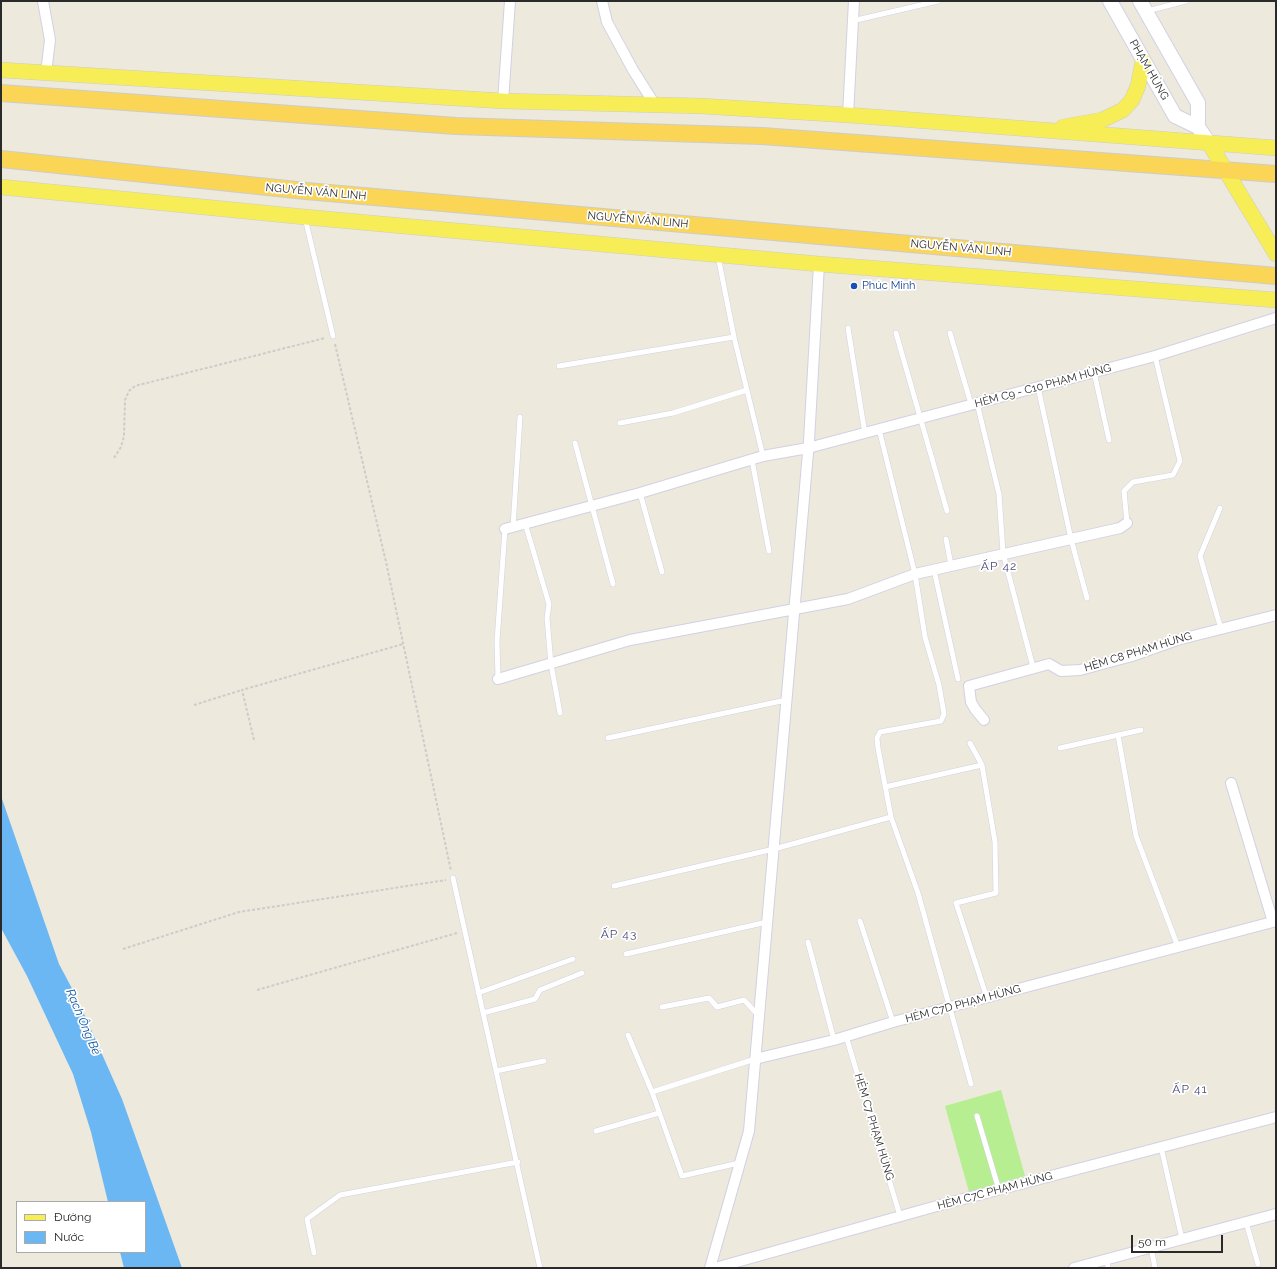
<!DOCTYPE html>
<html>
<head>
<meta charset="utf-8">
<style>
  body { margin:0 }
  #map { position:relative; width:1277px; height:1269px; overflow:hidden; background:#ede9dc; font-family:Raleway,sans-serif }
  canvas { display:block }
  .frame { position:absolute; inset:0; border:2px solid #2a2a2a; pointer-events:none }
  .legend { position:absolute; left:16px; top:1201px; width:130px; height:52px; box-sizing:border-box; background:#fff; border:1px solid #aaa; margin:0; padding:5px 7px; list-style:none; font-size:12px; color:#2a2a2a }
  .legend li { display:flex; align-items:center; gap:8px; height:20px }
  .legend b { width:20px; border:1px solid #aaa }
  .scale { position:absolute; left:1131px; top:1235px; width:92px; height:18px; box-sizing:border-box; border:2px solid #2a2a2a; border-top:0; padding-left:5px; font-size:12px; line-height:14px; white-space:nowrap; color:#2a2a2a; -webkit-text-stroke:3px #fff; paint-order:stroke }
</style>
</head>
<body>
<div id="map">
<canvas width="1277" height="1269"></canvas>
<div class="frame"></div>
<ul class="legend">
<li><b style="height:5px;background:#f7ee57"></b>Đường</li>
<li><b style="height:11px;background:#6ab7f4"></b>Nước</li>
</ul>
<div class="scale">50 m</div>
</div>
<script>
const c = document.querySelector('canvas').getContext('2d');
c.lineJoin = 'round';
function fillPath(path, color) {
  c.fillStyle = color;
  c.fill(path, 'evenodd');
}
function poly(rows) {
  const path = new Path2D();
  for (const r of rows) {
    path.moveTo(r[0], r[1]);
    for (let i = 2; i < r.length; i += 2) path.lineTo(r[i], r[i + 1]);
  }
  return path;
}
function stroke(path, color, width, dash) {
  c.strokeStyle = color;
  c.lineWidth = width;
  c.lineCap = dash ? 'butt' : 'round';
  c.setLineDash(dash || []);
  c.stroke(path);
}
function label(font, color, halo, rows, align = 'center') {
  c.font = font + ' Raleway,sans-serif';
  c.lineWidth = 3.5;
  c.setLineDash([]);
  c.textBaseline = 'middle';
  c.strokeStyle = halo;
  c.fillStyle = color;
  for (const [text, x, y, turn = 0] of rows) {
    c.save();
    c.translate(x, y);
    c.rotate((+turn || 0) * Math.PI / 180);
    c.textAlign = isNaN(turn) ? turn : align;
    if (halo) c.strokeText(text, 0, 0);
    c.fillText(text, 0, 0);
    c.restore();
  }
}
const pitch = poly([
  [1001,1090,1025,1176,969,1192,945,1106]
]);
const water = poly([
  [1,796,59,964,76,996,122,1099,182,1268,124,1268,120,1252,145,1252,145,1202,108,1202,91,1132,73,1074,27,976,1,928]
]);
const path = poly([
  [335,344,386,562,451,871],
  [114,458,121,447,124,436,125,400,129,391,135,386,325,338],
  [194,705,242,690],
  [254,740,242,690,403,644],
  [123,949,239,912,446,880],
  [257,990,457,933]
]);
const service = poly([
  [1147,11,1186,1],
  [852,21,938,1],
  [305,218,333,336],
  [718,256,734,337,763,456],
  [848,328,865,434],
  [896,333,947,511],
  [950,333,971,404],
  [559,366,734,337],
  [1094,372,1109,440],
  [1038,387,1071,539,1087,598],
  [977,403,999,494,1003,553,1033,667],
  [620,423,673,413,747,390],
  [879,429,915,574,925,637,939,685,944,714,941,721,880,732,877,738,878,748,891,817,918,893,971,1084],
  [575,443,613,584],
  [752,460,769,551],
  [640,493,662,572],
  [1220,508,1200,556,1221,629],
  [525,523,549,604,547,618,551,664,560,713],
  [1127,523,1124,491,1133,482,1173,475,1180,461,1155,356],
  [513,527,520,417],
  [946,539,951,565],
  [934,570,958,679],
  [498,679,497,641,505,529],
  [1118,735,1136,836,1178,947],
  [608,738,786,700],
  [1060,748,1141,730],
  [982,765,995,842,996,893,956,903,987,998],
  [885,787,982,765,970,743],
  [453,878,540,1268],
  [614,886,774,849,891,817],
  [860,921,893,1022],
  [808,942,834,1040],
  [626,954,767,922],
  [478,993,573,959],
  [662,1007,709,998,717,1007,744,1000,758,1015],
  [483,1013,535,999,540,990,582,973],
  [628,1035,652,1092,682,1176,739,1163],
  [846,1036,900,1216],
  [496,1071,544,1061],
  [652,1092,755,1059],
  [977,1116,999,1190],
  [596,1131,659,1113],
  [1161,1147,1182,1239],
  [1246,1222,1258,1264],
  [1151,1247,1155,1268],
  [314,1253,307,1219,340,1195,518,1162],
  [1107,1259,1108,1268]
]);
const minor = poly([
  [43,1,50,40,46,73],
  [602,1,607,22,633,70,655,105],
  [503,101,510,1],
  [848,115,854,1],
  [505,529,640,493,763,456,808,448,1155,356,1276,318],
  [498,679,630,640,848,599,915,574,1120,528,1127,523],
  [984,720,975,709,971,702,969,686,1049,664,1061,671,1080,670,1132,656,1177,640,1276,615],
  [1231,783,1273,922],
  [755,1059,834,1040,893,1022,1276,921],
  [710,1268,749,1131,809,441,819,264],
  [715,1268,944,1204,1276,1117],
  [1074,1268,1276,1214]
]);
const secondary = poly([
  [1110,1,1175,116,1198,127,1209,143],
  [1140,1,1198,103,1198,127]
]);
const primary = poly([
  [1,70,503,101,701,106,848,115,1276,148],
  [1063,127,1102,120,1123,110,1132,100,1138,86,1143,61],
  [1209,143,1276,254],
  [1,187,305,217,819,264,1276,300]
]);
const trunk = poly([
  [1,93,456,126,762,136,1276,174],
  [1,159,306,191,1276,276]
]);
const markers = [
  [854,286,4,"#1a4fb4"]
];
const streetNames = [
  ["PHẠM HÙNG",1149,70,60],
  ["NGUYỄN VĂN LINH",316,192,5],
  ["NGUYỄN VĂN LINH",638,220,5],
  ["NGUYỄN VĂN LINH",961,248,5],
  ["HẺM C9 - C10 PHẠM HÙNG",1043,386,-15],
  ["HẺM C8 PHẠM HÙNG",1138,652,-17],
  ["HẺM C7D PHẠM HÙNG",963,1004,-15],
  ["HẺM C7 PHẠM HÙNG",874,1127,73],
  ["HẺM C7C PHẠM HÙNG",995,1191,-15]
];
const transitNames = [
  ["Phúc Minh",862,286]
];
const neighbourhoodNames = [
  ["ẤP 42",999,566],
  ["ẤP 43",619,934],
  ["ẤP 41",1190,1089]
];
const waterNames = [
  ["Rạch Ông Bé",83,1022,67]
];
fillPath(pitch, '#b6ee91');
fillPath(water, '#6ab7f4');
stroke(service, '#d1d1e4', 6);
stroke(minor, '#d1d1e4', 12);
stroke(secondary, '#d1d1e4', 16);
stroke(primary, '#ccc', 16);
stroke(trunk, '#ccc', 18);
stroke(path, '#ccc', 2, [3, 2]);
stroke(service, '#fff', 5);
stroke(minor, '#fff', 10);
stroke(secondary, '#fff', 14);
stroke(primary, '#f7ee57', 15);
stroke(trunk, '#fbd656', 16);
for (const [x, y, r, color] of markers) {
  const dot = new Path2D();
  dot.arc(x, y, r, 0, 2 * Math.PI);
  c.fillStyle = color;
  c.fill(dot);
  stroke(dot, '#fff', 1.5);
}
label('11px', '#2a2a2a', '#fff', streetNames);
label('11px', '#164399', '#fff', transitNames, 'left');
c.letterSpacing = '1px';
label('12px', '#49497d', '#fff', neighbourhoodNames);
c.letterSpacing = '0px';
label('italic 12px', '#0751a1', '#fff', waterNames);
</script>
</body>
</html>
